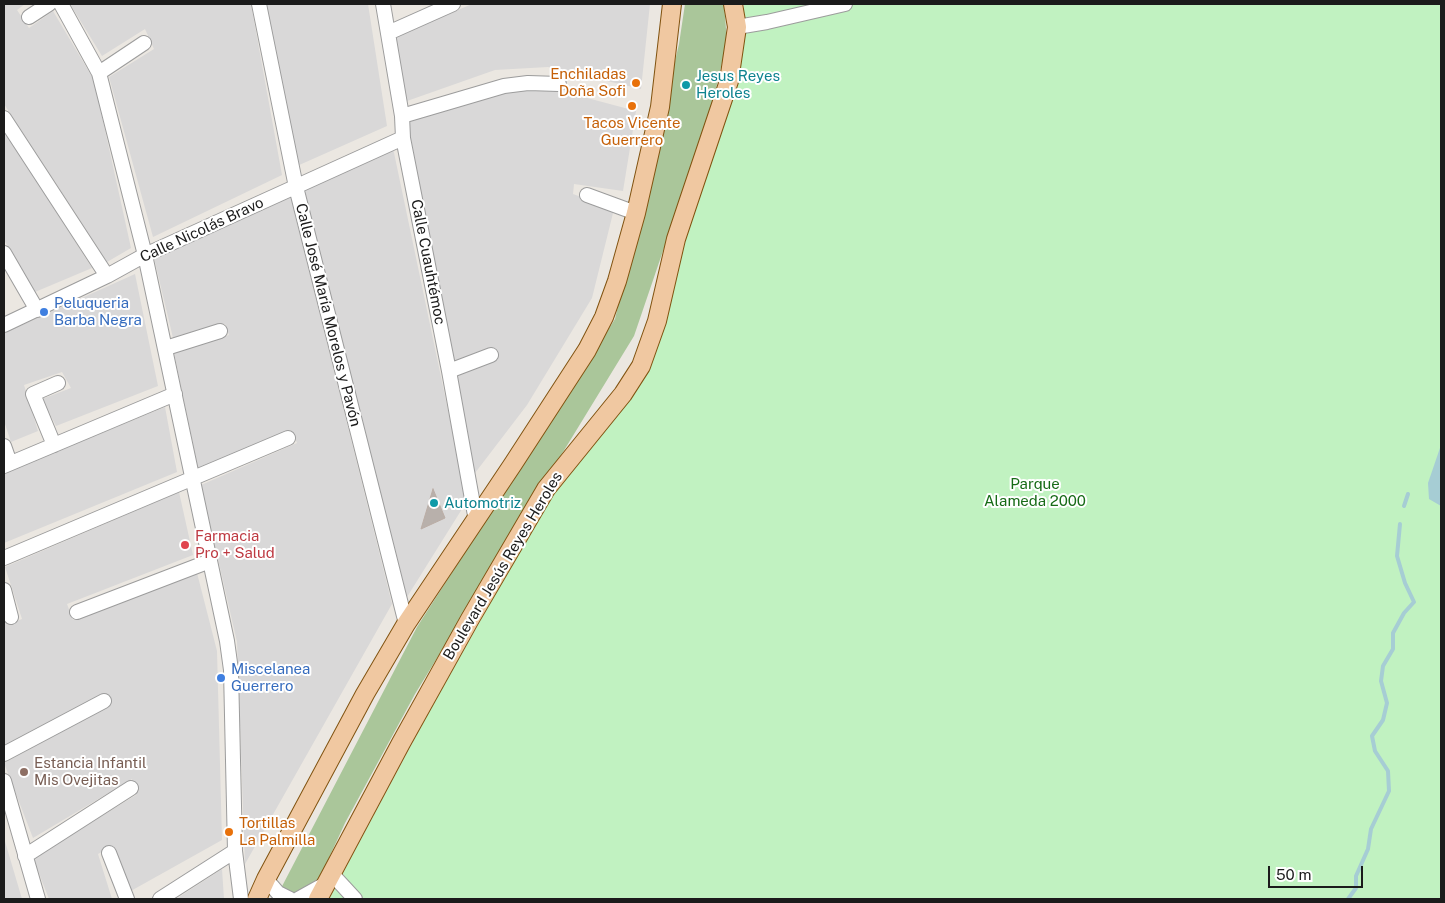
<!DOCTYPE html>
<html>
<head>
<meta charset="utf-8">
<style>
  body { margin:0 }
  #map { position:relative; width:1445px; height:903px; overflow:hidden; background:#ebe7e1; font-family:"Public Sans",sans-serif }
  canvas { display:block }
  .frame { position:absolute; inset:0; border:5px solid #1b1b1b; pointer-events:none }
  .scale { position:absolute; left:1268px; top:866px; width:95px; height:22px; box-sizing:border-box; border:2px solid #1b1b1b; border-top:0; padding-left:6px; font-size:15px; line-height:18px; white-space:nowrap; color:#1b1b1b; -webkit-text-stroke:4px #fff; paint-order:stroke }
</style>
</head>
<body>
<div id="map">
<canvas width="1445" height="903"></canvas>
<div class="frame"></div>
<div class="scale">50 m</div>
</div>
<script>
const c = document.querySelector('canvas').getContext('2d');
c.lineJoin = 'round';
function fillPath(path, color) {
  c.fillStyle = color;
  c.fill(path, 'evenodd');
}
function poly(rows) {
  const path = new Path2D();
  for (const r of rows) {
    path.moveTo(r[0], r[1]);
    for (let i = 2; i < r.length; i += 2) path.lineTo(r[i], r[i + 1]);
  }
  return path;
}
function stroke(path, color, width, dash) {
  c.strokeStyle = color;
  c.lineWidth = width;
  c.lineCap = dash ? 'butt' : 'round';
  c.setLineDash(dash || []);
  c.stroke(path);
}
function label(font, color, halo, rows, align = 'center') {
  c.font = font + ' "Public Sans",sans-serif';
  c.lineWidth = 4;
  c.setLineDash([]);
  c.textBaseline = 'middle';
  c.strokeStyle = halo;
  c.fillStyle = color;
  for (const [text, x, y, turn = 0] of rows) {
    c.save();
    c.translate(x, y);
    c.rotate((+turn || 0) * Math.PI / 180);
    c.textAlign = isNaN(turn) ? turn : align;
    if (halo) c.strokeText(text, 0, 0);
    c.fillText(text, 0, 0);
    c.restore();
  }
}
const residential = poly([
  [4,4,25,4,17,10,29,28,53,11,94,80,131,248,107,262,4,104],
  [70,4,251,4,282,175,153,237,109,77,154,49,145,29,102,56],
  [264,4,368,4,387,126,297,166],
  [472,4,650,4,641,89,548,67,495,70,407,101,395,37],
  [518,87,561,91,636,111,623,191,574,184,573,194,614,209,592,298,527,405,472,477,454,376,498,359,494,348,453,364,407,119],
  [4,130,92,268,35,292,4,240],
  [393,148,467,501,407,597,303,189],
  [290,194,392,604,245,864,237,642,201,485,297,443,291,430,198,468,174,353,229,335,225,324,173,338,154,258],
  [135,274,158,386,56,426,42,399,71,388,62,372,24,385,38,431,11,442,4,421,4,333],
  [165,407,177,472,4,543,4,473],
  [179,492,193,555,67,604,73,620,197,573,217,651,222,840,129,892,112,846,98,854,112,899,49,899,33,858,136,795,132,779,33,838,4,763,109,706,106,693,4,747,4,615,7,625,22,619,5,567],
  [4,838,22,899,4,899],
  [222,869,224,899,176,899]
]);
const forest = poly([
  [685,4,724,4,727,41,711,110,634,336,415,694,345,823,310,899,272,899,278,894,417,627,615,319,679,44]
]);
const park = poly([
  [744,4,1441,4,1441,899,329,899,429,712,545,506,648,370,688,210,734,93,744,9]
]);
const water = poly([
  [1441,445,1441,506,1429,499,1428,483]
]);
const stream = poly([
  [1404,506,1408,494],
  [1348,899,1356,888,1356,876,1368,849,1371,829,1389,791,1388,771,1375,751,1372,736,1383,720,1387,703,1381,681,1383,666,1393,649,1393,633,1404,613,1414,602,1405,583,1397,556,1400,524]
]);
const building = poly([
  [433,489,445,518,421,529,433,489]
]);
const minor = poly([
  [61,4,99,73,145,255,227,641,231,670,235,851,241,899],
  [259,4,296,187,406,624],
  [383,4,402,116,403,138,449,371,476,521],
  [29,17,49,4],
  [737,27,767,22,845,4],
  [388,33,453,4],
  [99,73,144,43],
  [402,116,504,86,528,83,559,84],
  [4,118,107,276],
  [587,195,636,213],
  [4,253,37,310],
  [4,325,107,276,145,255,403,138],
  [166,348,220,331],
  [449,371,491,355],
  [54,445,33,394,58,383],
  [4,446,10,463],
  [4,466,175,394],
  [4,558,288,438],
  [4,590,11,617],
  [77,612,210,561],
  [4,754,104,701],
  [4,781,38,899],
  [109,853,127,899],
  [25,856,131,788],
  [331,873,355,899],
  [266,879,278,893,290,899],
  [160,899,235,851],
  [298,899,325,884]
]);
const major = poly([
  [257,899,266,879,365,694,406,624,513,464,587,350,604,317,617,281,636,213,660,107,672,4],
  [318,899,401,743,470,619,546,489,623,394,641,366,657,321,676,239,687,206,729,81,737,27,733,4]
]);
const markers = [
  [636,83,5,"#e8710a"],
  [686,85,5,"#0f9aa8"],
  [632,106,5,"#e8710a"],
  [44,312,5,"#3f7fe0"],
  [434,503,5,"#0f9aa8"],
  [185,545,5,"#e0444e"],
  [221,678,5,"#3f7fe0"],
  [24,772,5,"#8d6e63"],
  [229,832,5,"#e8710a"]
];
const foodNames = [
  ["Enchiladas",626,74],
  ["Doña Sofi",626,91],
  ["Tacos Vicente",632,123,"center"],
  ["Guerrero",632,140,"center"],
  ["Tortillas",239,823,"left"],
  ["La Palmilla",239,840,"left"]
];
const cultureNames = [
  ["Jesus Reyes",696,76],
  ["Heroles",696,93],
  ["Automotriz",444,503]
];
const streetNames = [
  ["Calle Nicolás Bravo",202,230,-25],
  ["Calle Cuauhtémoc",428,262,79],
  ["Calle José María Morelos y Pavón",328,315,76],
  ["Boulevard Jesús Reyes Heroles",503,566,-59]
];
const shopNames = [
  ["Peluqueria",54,303],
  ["Barba Negra",54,320],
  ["Miscelanea",231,669],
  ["Guerrero",231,686]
];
const parkNames = [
  ["Parque",1035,484],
  ["Alameda 2000",1035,501]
];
const healthNames = [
  ["Farmacia",195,536],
  ["Pro + Salud",195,553]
];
const educationNames = [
  ["Estancia Infantil",34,763],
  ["Mis Ovejitas",34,780]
];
fillPath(residential, '#d9d8d8');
fillPath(forest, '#aac69a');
fillPath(park, '#c1f2c1');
fillPath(water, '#a6cdd4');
stroke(stream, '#a6cdd4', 4);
fillPath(building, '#b8b0ab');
stroke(building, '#bbada5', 1);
stroke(minor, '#9c9c9c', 16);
stroke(major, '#815310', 20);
stroke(minor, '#fff', 14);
stroke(major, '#f0c8a1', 18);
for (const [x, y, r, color] of markers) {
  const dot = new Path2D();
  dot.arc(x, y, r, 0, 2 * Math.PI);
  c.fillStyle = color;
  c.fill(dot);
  stroke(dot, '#fff', 2);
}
label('15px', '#c56008', '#fff', foodNames, 'right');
label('15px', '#0d838f', '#fff', cultureNames, 'left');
label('15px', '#1b1b1b', '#fff', streetNames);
label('15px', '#366cbe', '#fff', shopNames, 'left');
label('15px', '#176b17', '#fff', parkNames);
label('15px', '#be3a42', '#fff', healthNames, 'left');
label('15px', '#785e54', '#fff', educationNames, 'left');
</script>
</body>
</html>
